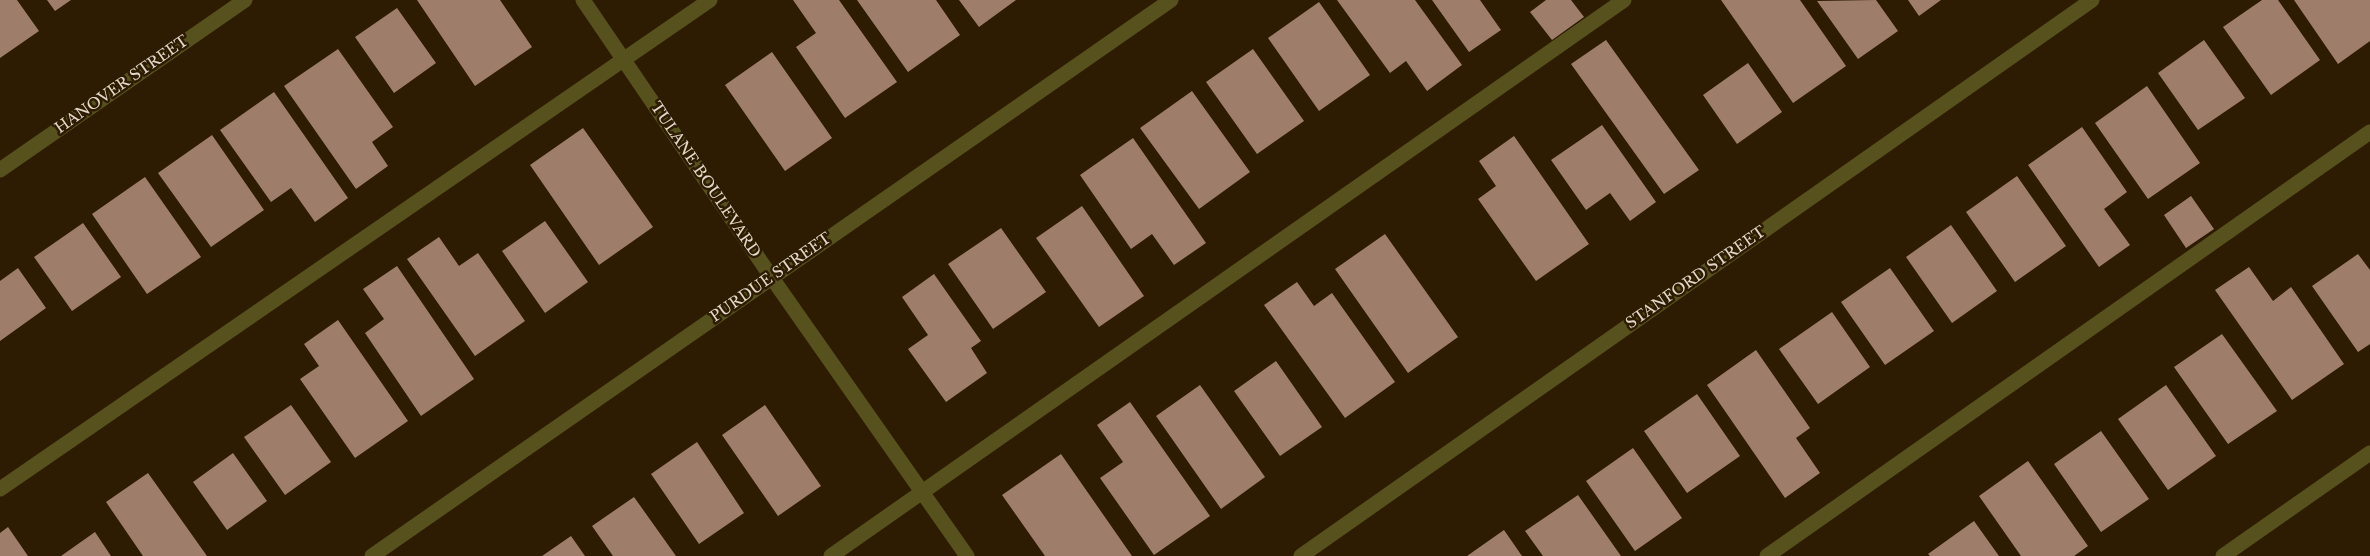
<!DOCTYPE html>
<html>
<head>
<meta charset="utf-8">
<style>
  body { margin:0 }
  canvas { display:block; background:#2d1c01 }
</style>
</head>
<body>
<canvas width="2370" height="556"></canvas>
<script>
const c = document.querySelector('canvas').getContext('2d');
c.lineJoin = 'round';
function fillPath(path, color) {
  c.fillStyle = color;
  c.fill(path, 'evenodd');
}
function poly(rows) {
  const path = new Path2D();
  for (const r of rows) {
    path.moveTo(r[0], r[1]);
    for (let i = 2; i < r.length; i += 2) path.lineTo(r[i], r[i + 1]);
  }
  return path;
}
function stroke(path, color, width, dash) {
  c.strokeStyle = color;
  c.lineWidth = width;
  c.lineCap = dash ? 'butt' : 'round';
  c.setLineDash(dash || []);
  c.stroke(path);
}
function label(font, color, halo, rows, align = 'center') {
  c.font = font + ' "Libre Baskerville",serif';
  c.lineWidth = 5;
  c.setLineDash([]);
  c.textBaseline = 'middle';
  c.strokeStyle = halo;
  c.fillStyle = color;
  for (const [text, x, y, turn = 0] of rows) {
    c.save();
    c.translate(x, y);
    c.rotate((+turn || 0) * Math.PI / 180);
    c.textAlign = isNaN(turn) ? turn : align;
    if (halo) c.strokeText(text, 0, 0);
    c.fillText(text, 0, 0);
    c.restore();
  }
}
const building = poly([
  [0,0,17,0,39,31,0,58],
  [47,0,71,0,55,11],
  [417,0,500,0,532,47,475,86],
  [793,0,839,0,897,82,845,118,796,47,816,33],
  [857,0,936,0,960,35,908,72],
  [959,0,1016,0,979,27],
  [1337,0,1415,0,1462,65,1427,91,1406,61,1390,73],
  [1432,0,1480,0,1501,30,1469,52],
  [1546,0,1571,0,1584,17,1552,40,1530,12],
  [1721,0,1800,0,1846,66,1793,103],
  [1876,0,1898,31,1858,59,1817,1],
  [1908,0,1941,0,1919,16],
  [2262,0,2278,0,2320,60,2271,95,2223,27],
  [2294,0,2370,0,2370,41,2338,64],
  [1319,2,1370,75,1319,111,1268,38],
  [397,8,436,63,394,93,355,37],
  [1606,40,1699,170,1664,194,1571,64],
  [2204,40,2245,98,2198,130,2158,73],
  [338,49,393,127,372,142,388,166,356,189,284,86],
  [1253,49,1304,121,1257,154,1206,82],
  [772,52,832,138,785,171,725,85],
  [1748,63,1782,112,1737,144,1703,95],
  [2147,86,2200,163,2148,199,2095,123],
  [1192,91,1250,172,1199,209,1140,128],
  [274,92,348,198,315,222,291,188,271,202,220,130],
  [1602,125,1656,202,1630,221,1610,193,1586,210,1551,160],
  [2082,127,2127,192,2104,209,2130,245,2099,267,2028,165],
  [583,128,653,227,599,265,530,165],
  [212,135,264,210,211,247,158,173],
  [1514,136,1589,244,1536,281,1478,199,1496,186,1479,161],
  [1133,138,1206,243,1174,265,1152,234,1131,249,1080,175],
  [2017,176,2066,246,2015,282,1966,212],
  [145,177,201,257,147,294,92,214],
  [2191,196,2214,229,2186,248,2164,215],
  [1082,206,1144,296,1099,327,1036,238],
  [545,221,588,282,545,313,502,251],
  [83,223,121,277,72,311,34,257],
  [1951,225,1997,291,1952,323,1906,257],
  [1001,228,1046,292,993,329,948,264],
  [1385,234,1458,337,1408,373,1335,269],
  [439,237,459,266,478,253,525,321,475,356,407,259],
  [2358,254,2370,270,2370,344,2358,352,2312,286],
  [397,266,474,379,421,416,365,333,384,319,363,289],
  [2249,267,2273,301,2291,287,2344,364,2292,400,2215,290],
  [18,268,46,308,0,341,0,281],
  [1890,268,1934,331,1885,365,1841,302],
  [934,274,981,341,971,348,987,373,946,402,908,349,928,335,902,297],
  [1297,282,1314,306,1332,293,1395,382,1345,418,1264,305],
  [1832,312,1870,367,1818,404,1779,349],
  [338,320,408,421,355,458,300,379,319,366,304,344],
  [2222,334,2277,411,2228,444,2174,367],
  [1756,350,1810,428,1796,438,1820,473,1785,498,1707,385],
  [1276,361,1322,427,1280,456,1234,391],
  [1200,385,1265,477,1221,509,1156,416],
  [2166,385,2216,456,2168,490,2118,419],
  [1697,394,1740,456,1687,493,1644,431],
  [1130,402,1210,516,1154,555,1100,478,1123,462,1097,425],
  [291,405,331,462,285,495,244,437],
  [765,405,821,486,778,516,722,435],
  [2101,431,2149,499,2101,532,2054,464],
  [697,442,744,513,699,544,651,474],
  [1633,448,1682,518,1635,551,1586,481],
  [233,453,267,501,227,530,193,482],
  [1061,454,1132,556,1045,556,1002,495],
  [2028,461,2088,546,2074,556,2021,556,1979,496],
  [148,473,207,556,143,556,106,502],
  [1578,495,1621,556,1543,556,1525,531],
  [634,497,676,556,613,556,592,526],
  [1974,521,1999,556,1930,556,1928,554],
  [8,527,28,556,0,556,0,533],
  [1504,530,1522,556,1467,556],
  [95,532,111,556,61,556],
  [571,536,585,556,542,556]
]);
const lane = poly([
  [0,489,710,0],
  [831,556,1624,0],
  [1767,556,2370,132]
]);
const street = poly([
  [583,0,772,278,967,556],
  [0,170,245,0],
  [372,556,1171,0],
  [1301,556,2092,0],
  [2223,556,2370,453]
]);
const streetNames = [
  ["HANOVER STREET",122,85,-35],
  ["TULANE BOULEVARD",705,180,56],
  ["PURDUE STREET",771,278,-35],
  ["STANFORD STREET",1696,278,-35]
];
fillPath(building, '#9e7d6b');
stroke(lane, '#57511e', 15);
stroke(street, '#57511e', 15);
label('15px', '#e3d8c8', '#2d1c01', streetNames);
</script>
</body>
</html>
